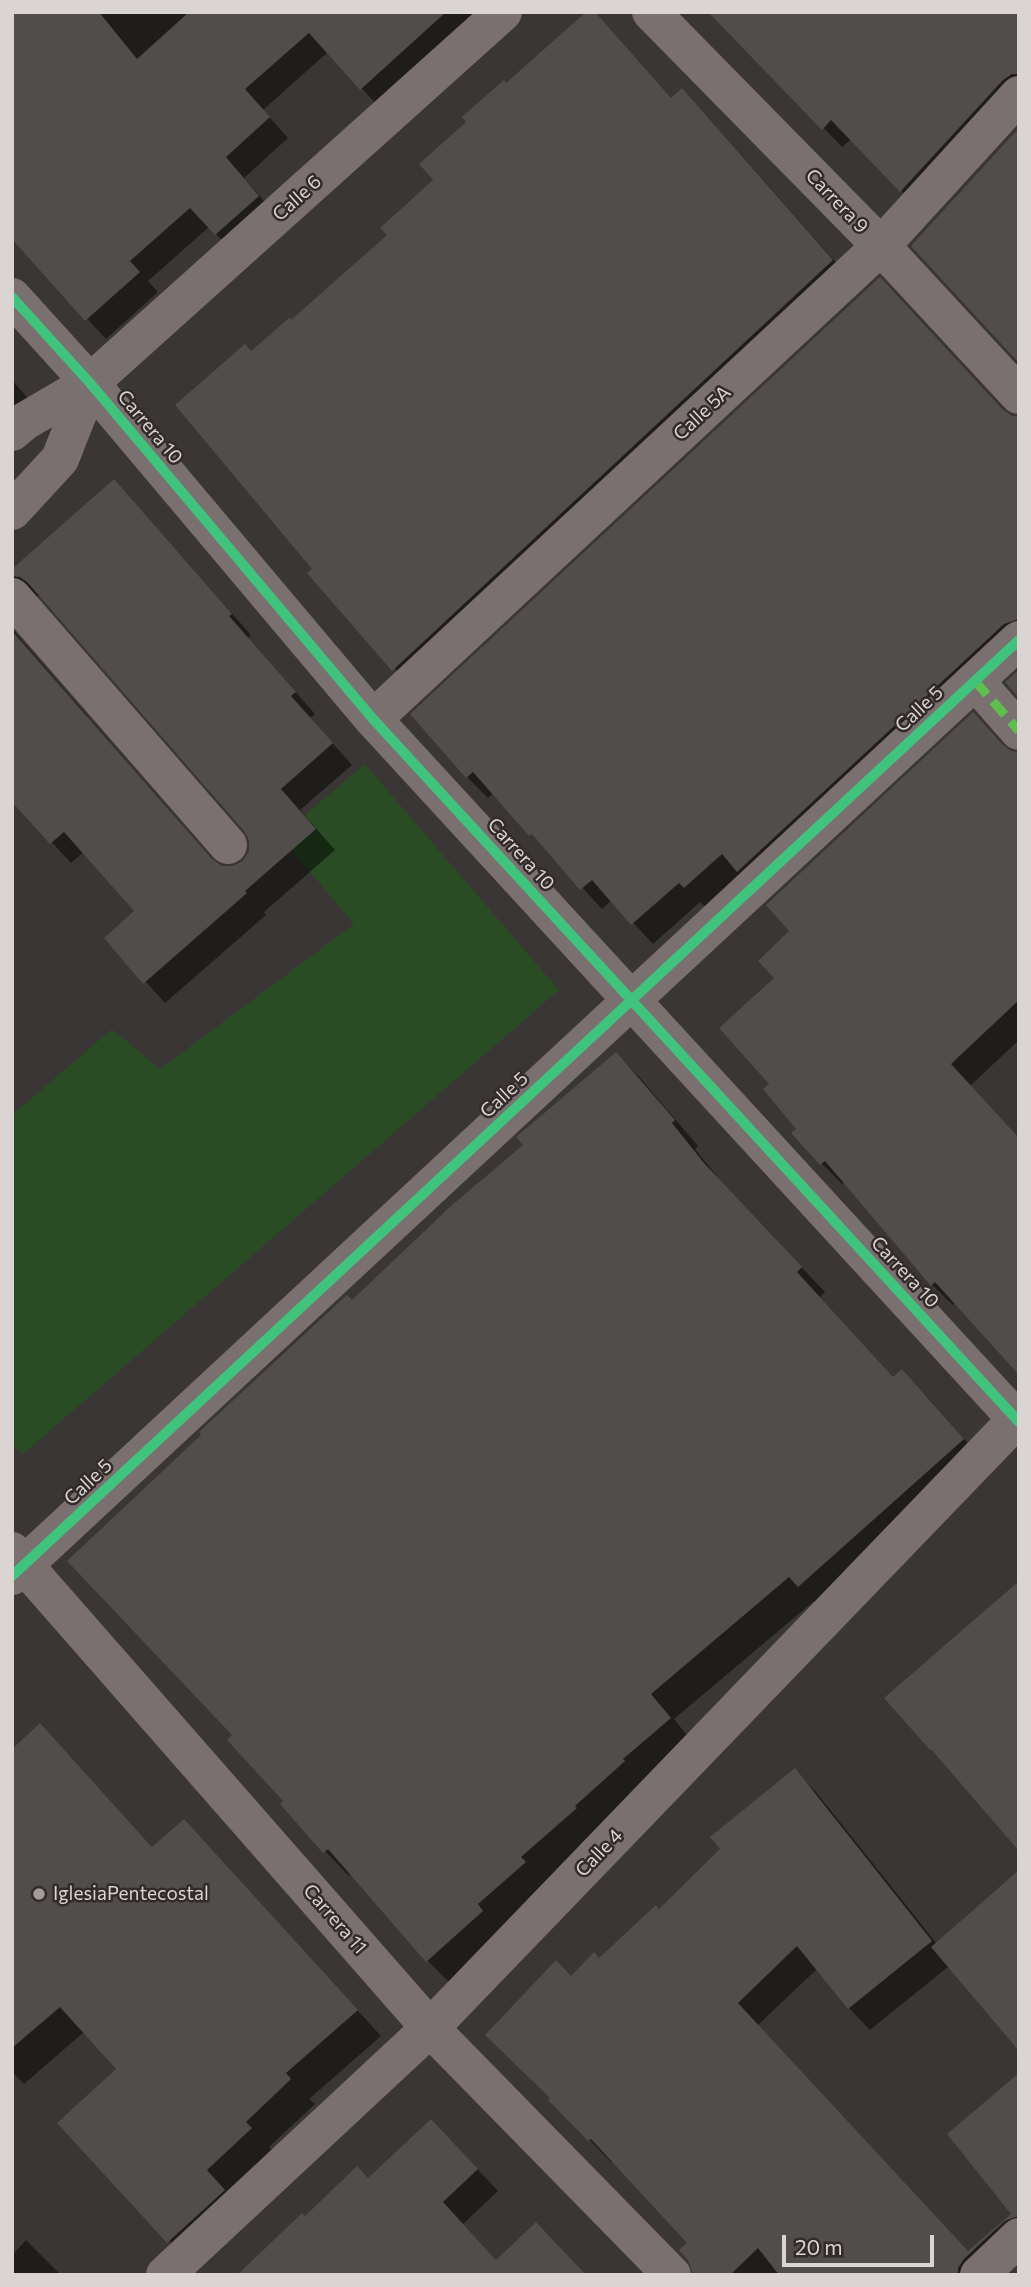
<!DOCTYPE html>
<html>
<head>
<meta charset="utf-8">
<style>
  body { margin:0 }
  #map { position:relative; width:1031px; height:2287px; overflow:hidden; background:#3a3635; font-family:Commissioner,sans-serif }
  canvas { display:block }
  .frame { position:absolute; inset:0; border:14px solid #dad5d3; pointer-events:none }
  .scale { position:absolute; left:782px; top:2235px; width:152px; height:32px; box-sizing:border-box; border:4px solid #dad5d3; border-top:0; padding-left:9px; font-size:21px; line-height:24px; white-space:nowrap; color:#dad5d3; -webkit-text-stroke:5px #332b29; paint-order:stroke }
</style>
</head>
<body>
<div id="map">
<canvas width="1031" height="2287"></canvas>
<div class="frame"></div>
<div class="scale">20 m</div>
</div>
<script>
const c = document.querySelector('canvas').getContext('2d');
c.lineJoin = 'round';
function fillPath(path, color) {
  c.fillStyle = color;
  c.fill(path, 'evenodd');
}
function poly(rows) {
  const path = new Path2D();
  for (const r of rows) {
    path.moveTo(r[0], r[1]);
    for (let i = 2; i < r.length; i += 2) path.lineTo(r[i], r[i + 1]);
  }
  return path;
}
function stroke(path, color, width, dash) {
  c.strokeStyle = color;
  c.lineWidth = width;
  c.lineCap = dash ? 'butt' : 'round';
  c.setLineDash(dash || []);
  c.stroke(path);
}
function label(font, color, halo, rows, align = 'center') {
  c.font = font + ' Commissioner,sans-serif';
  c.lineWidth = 5;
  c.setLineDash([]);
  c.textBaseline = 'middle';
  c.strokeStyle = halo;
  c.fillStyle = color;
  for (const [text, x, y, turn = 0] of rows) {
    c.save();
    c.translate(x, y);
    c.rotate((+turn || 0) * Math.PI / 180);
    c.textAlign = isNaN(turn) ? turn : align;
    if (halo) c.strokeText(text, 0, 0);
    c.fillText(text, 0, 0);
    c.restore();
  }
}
const green = poly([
  [365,764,559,990,22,1455,12,1443,12,1115,112,1029,160,1069,354,924,280,836]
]);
const shadow = poly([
  [12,12,486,12,380,108,328,52,263,110,288,138,244,178,277,216,235,253,209,227,148,281,158,292,106,339,12,237],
  [593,12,672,100,682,91,703,112,853,282,415,691,310,573,314,569,251,353,292,322,390,235,435,180,507,85],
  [711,12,1019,12,1019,103,920,210,851,139,842,147],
  [12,380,38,410,12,431],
  [1019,451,1019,650,705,907,700,902,653,944,612,900,602,909,494,792,488,798,467,777,413,714],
  [114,481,251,635,248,638,315,714,310,718,352,765,300,810,335,850,264,912,266,915,165,1003,106,938,136,911,84,852,71,863,12,799,12,627,16,634,217,865,232,868,243,863,251,852,251,840,246,830,40,596,30,595,12,588,12,571],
  [1008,751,1019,754,1019,1040,970,1086,956,1302,953,1305,932,1285,845,1182,842,1184,793,1134,798,1129,771,1084,777,978],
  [616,1054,640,1078,698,1146,695,1149,728,1190,825,1292,820,1297,894,1379,902,1372,926,1396,987,1465,824,1610,814,1601,674,1719,694,1744,452,1985,428,1961,351,1873,349,1876,325,1851,234,1735,352,1302,525,1145],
  [64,1750,153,1848,184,1821,381,2036,309,2099,315,2104,269,2147,275,2154,193,2266,60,2123,118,2069,84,2032,24,2084,12,2072,12,1752],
  [795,1771,816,1792,937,1944,949,1966,870,2030,849,2008,817,1969,758,2025,969,2253,1013,2215,1019,2075,1019,2249,991,2275,695,2275,689,2243,612,2160,611,2162,551,2100,572,1978,599,1960,659,1911,722,1849],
  [453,2143,498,2191,463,2224,497,2261,253,2275,305,2218,369,2181],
  [26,2240,61,2275,12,2275,12,2255]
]);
const building = poly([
  [12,12,99,12,137,59,189,12,446,12,360,90,309,33,245,89,270,117,226,157,259,196,215,235,190,208,130,261,140,272,85,321,12,239],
  [586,12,595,12,671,98,682,88,833,260,392,671,307,573,312,569,175,405,245,344,251,351,290,317,291,320,387,235,380,228,433,180,419,164,466,122,462,117,504,80,506,83],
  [708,12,1019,12,1019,74,1012,74,1003,80,900,192,831,120,822,130],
  [1019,128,1019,363,911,246],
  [880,277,1003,410,1012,416,1019,416,1019,619,1004,624,737,872,722,854,684,888,679,883,631,925,592,880,580,890,532,834,529,836,473,772,466,778,410,714],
  [114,479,232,614,229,616,296,692,291,696,333,743,281,789,316,829,245,891,247,893,143,984,104,938,134,911,64,832,50,844,12,802,12,631,212,859,222,866,233,866,243,861,249,851,249,840,244,831,28,583,20,577,12,576,12,569],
  [1019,670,1019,698,1005,682],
  [973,712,1003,745,1011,751,1019,752,1019,1000,951,1064,1019,1138,1019,1375,935,1282,931,1286,825,1161,820,1165,791,1133,796,1129,763,1089,769,1084,719,1028,774,978,758,961,789,931,766,905],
  [616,1052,675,1120,672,1123,704,1163,802,1267,797,1272,893,1377,902,1369,964,1439,798,1587,789,1577,651,1694,671,1718,623,1759,625,1761,575,1806,577,1808,521,1857,526,1862,478,1904,483,1911,426,1962,328,1849,323,1853,280,1804,283,1801,227,1740,232,1735,67,1561,201,1435,199,1432,347,1295,352,1300,452,1205,523,1145,516,1137],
  [1019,1581,1019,1851,931,1749,930,1750,884,1698],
  [40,1723,152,1847,184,1819,358,2010,286,2073,291,2079,246,2122,252,2128,207,2170,225,2190,167,2243,57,2123,116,2069,60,2007,12,2048,12,1749],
  [795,1768,932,1941,848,2009,797,1946,738,2003,968,2251,1011,2214,947,2134,1019,2073,1019,2216,1004,2221,964,2259,958,2268,958,2275,779,2275,758,2248,730,2275,693,2275,688,2260,679,2250,687,2243,591,2139,588,2141,548,2100,550,2098,485,2035,556,1960,571,1976,594,1952,599,1958,656,1905,659,1909,720,1849,710,1837],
  [1019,1870,1019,2051,931,1947],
  [431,2119,478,2169,443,2202,496,2260,536,2222,586,2275,237,2275,302,2213,305,2216,357,2166,368,2178]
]);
const minor = poly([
  [651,12,881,246,1019,395],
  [12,297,90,383,373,719,1019,1422],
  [12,432,25,421,90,383,503,12],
  [12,511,60,459,90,383],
  [12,597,228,845],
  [975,681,1019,731],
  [373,719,881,246,1019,95],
  [12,1551,430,2028,672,2275],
  [12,1576,1019,640],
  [165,2275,430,2028,1019,1417],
  [979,2275,1019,2237]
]);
const quiet = poly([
  [975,681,1019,731]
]);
const cycleway = poly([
  [12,297,90,383,373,719,1019,1422],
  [12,1576,1019,640]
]);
const markers = [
  [39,1894,7,"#a29d9c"]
];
const streetNames = [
  ["Calle 6",297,198,-42],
  ["Carrera 9",837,201,46],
  ["Calle 5A",702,413,-43],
  ["Carrera 10",150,427,50],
  ["Calle 5",919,709,-43],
  ["Carrera 10",521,854,48],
  ["Calle 5",504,1095,-43],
  ["Carrera 10",905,1272,47],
  ["Calle 5",88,1482,-43],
  ["Calle 4",599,1853,-46],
  ["Carrera 11",335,1919,49]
];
const poiNames = [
  ["IglesiaPentecostal",53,1894]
];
fillPath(green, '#2a4c25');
fillPath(shadow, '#0007');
fillPath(building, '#514d4c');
stroke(minor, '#7b7070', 38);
stroke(quiet, '#5fbe4e', 9, [18, 9]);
stroke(cycleway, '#40c37c', 10);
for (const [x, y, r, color] of markers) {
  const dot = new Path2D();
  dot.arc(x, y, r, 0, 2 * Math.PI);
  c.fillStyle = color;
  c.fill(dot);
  stroke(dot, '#332b29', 2.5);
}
label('19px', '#dad5d3', '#332b29', streetNames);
label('19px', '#dad5d3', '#332b29', poiNames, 'left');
</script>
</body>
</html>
